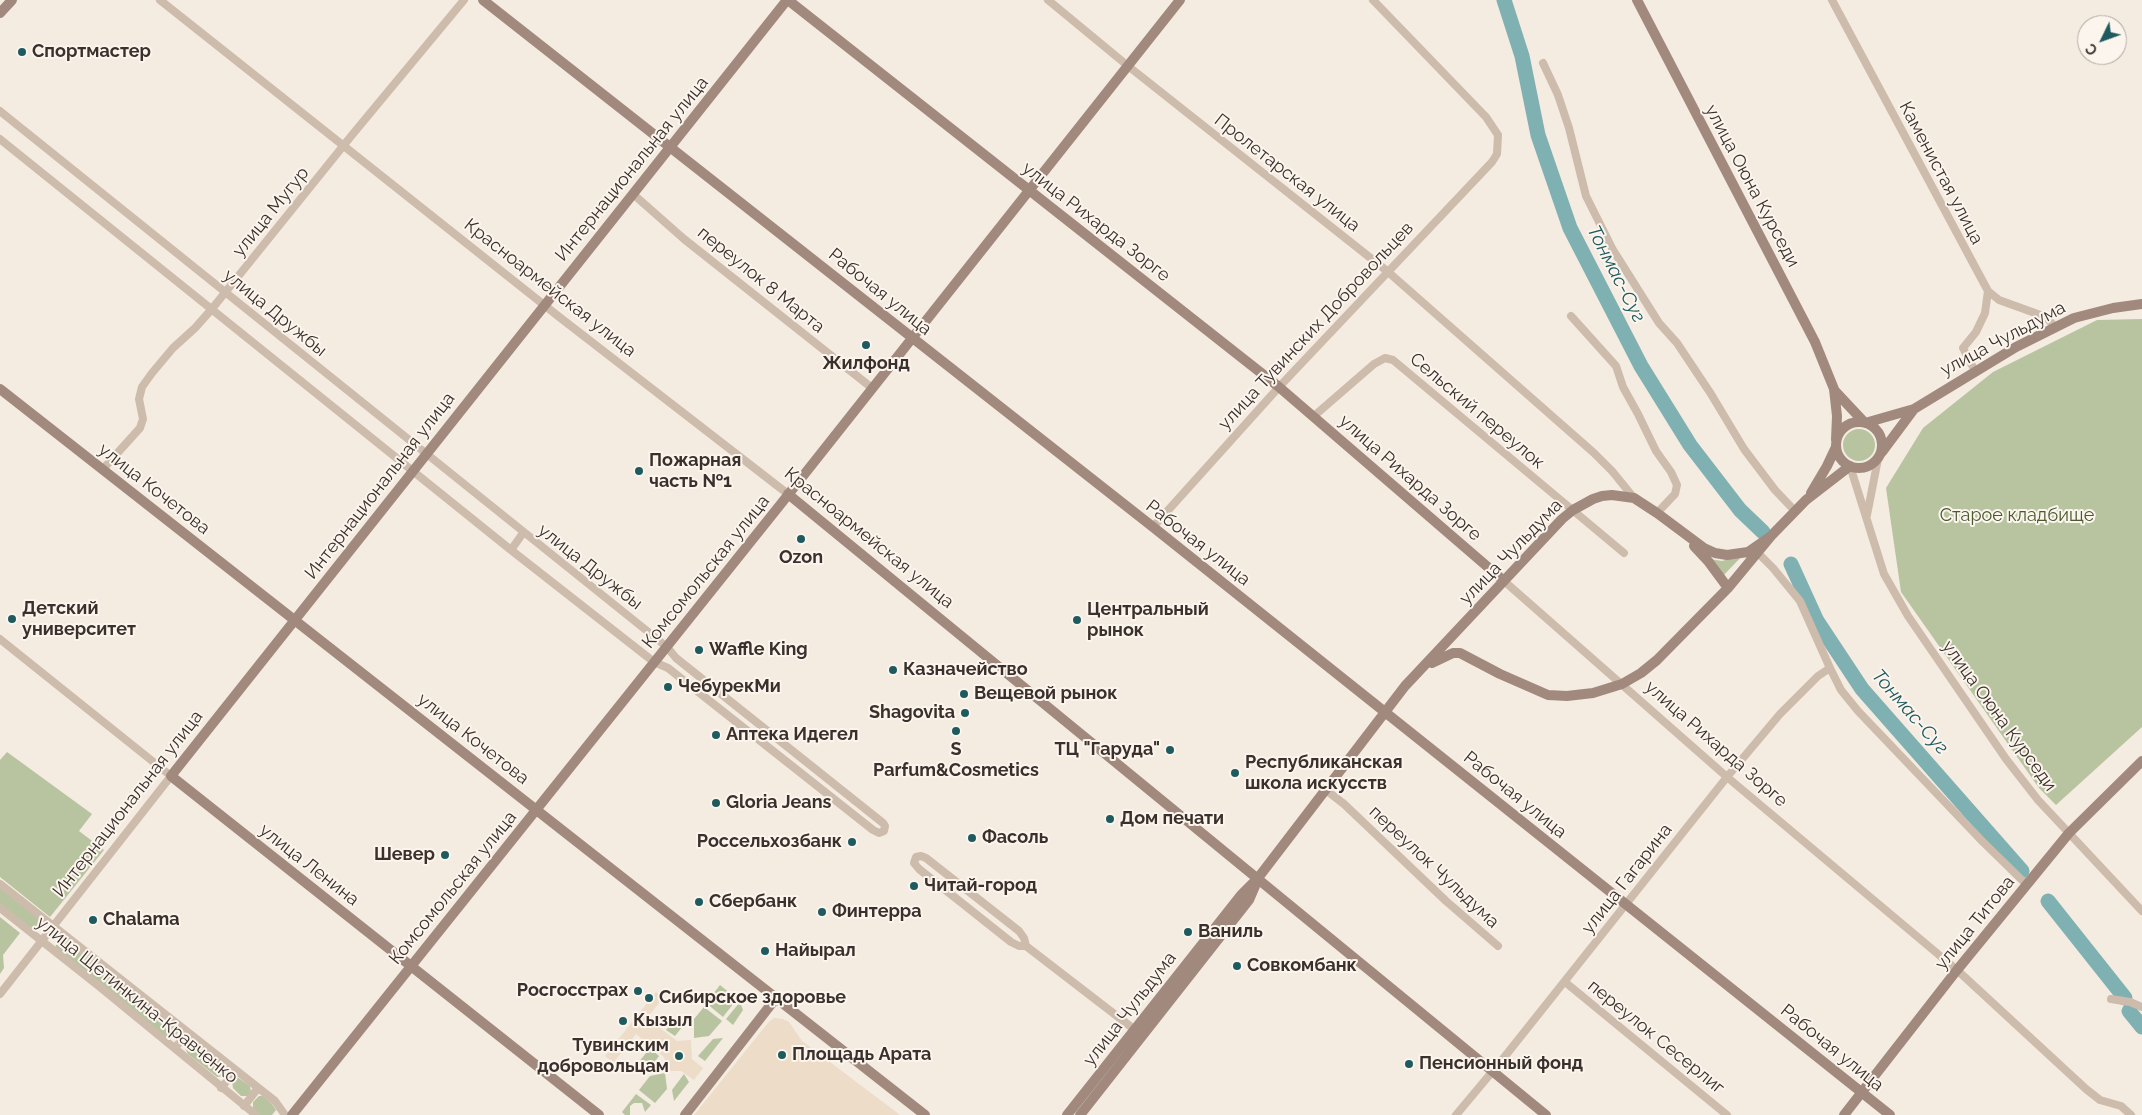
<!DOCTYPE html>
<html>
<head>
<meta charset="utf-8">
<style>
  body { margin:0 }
  #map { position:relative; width:2142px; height:1115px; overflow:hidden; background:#f4ebe1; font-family:Raleway,sans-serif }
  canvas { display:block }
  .north { position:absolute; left:2077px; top:15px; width:50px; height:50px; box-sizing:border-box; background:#fbf5ee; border:1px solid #aea6a0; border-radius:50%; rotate:228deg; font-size:14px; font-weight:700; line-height:20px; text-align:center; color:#3b302b }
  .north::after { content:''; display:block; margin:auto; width:18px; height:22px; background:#1f5a5e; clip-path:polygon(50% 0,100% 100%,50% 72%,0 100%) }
</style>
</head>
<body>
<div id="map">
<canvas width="2142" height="1115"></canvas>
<div class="north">С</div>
</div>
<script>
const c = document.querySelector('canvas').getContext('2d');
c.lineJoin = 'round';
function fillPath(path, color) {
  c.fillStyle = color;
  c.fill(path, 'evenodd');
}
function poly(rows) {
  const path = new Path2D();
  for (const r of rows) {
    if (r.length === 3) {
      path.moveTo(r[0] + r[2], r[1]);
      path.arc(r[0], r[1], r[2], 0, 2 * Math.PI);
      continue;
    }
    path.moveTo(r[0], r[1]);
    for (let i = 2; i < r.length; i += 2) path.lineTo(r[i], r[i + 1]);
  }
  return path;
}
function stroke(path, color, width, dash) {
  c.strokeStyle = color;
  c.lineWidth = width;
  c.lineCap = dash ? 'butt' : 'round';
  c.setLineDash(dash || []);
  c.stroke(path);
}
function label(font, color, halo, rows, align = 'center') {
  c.font = font + ' Raleway,sans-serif';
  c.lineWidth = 4;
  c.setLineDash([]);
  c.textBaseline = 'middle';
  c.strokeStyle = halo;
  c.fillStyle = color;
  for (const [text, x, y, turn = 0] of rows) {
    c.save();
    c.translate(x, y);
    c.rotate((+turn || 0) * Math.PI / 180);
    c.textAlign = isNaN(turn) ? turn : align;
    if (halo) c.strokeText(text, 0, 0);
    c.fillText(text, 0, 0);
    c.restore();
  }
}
const green = poly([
  [2142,319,2142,727,2056,805,2039,788,1901,592,1886,488,1923,428,1993,372,2097,320],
  [1859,445,16],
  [1743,555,1722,577,1704,558,1722,561],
  [7,752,92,814,79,831,104,850,50,917,0,877,0,760],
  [0,887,39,919,37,927,32,930,0,906],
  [0,917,20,933,3,955,4,968,0,974],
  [63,939,176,1026,178,1032,175,1037,168,1039,55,948,56,945],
  [720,985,737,999,723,1017,706,1003],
  [740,1002,743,1010,733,1025,726,1019],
  [704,1007,722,1021,709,1036,694,1038,694,1019],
  [678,1015,686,1022,675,1036,666,1030],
  [723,1038,705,1061,698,1056,713,1039],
  [191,1041,226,1067,227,1072,225,1076,217,1077,188,1054,185,1048],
  [650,1048,659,1056,648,1071,638,1063],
  [665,1073,667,1089,655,1103,639,1090,650,1076],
  [684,1074,689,1082,674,1101,672,1090],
  [237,1077,250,1086,251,1092,248,1096,241,1096,233,1088,232,1081],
  [636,1094,651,1105,645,1112,642,1103,634,1103,630,1106,630,1115,625,1115,622,1112],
  [259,1096,263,1096,272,1104,276,1110,272,1115,260,1115,253,1108,253,1102]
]);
const plaza = poly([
  [656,992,663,998,647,1018,677,1041,691,1040,692,1059,703,1068,694,1080,681,1071,667,1071,664,1057,636,1034,614,1062,605,1056],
  [774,1018,783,1019,789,1022,802,1041,900,1115,694,1115,768,1023]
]);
const river = poly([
  [1504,0,1522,56,1538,135,1570,228,1641,366,1690,445,1740,510,1763,532],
  [1791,564,1817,621,1862,689,2022,871],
  [2048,901,2125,998],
  [2129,1011,2142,1027]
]);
const street = poly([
  [160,0,558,316,788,494],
  [1048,0,1128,66,1387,271,1594,453,1612,471,1634,498],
  [1832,0,1988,291,1999,300,2046,317,2055,327],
  [1543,63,1558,95,1569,128,1586,196,1613,250,1659,323,1677,343,1711,394,1744,449,1775,490,1795,511],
  [0,111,667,647,676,658,883,823,885,826,884,831,879,833,873,830,668,668,654,662,511,550,0,139],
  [633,194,684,239,872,388],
  [1571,316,1616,366,1623,387,1638,414,1656,451,1671,472,1677,485,1675,494,1657,513],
  [1975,371,1963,348,1976,332,1985,313,1988,291],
  [1314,416,1374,364,1385,358,1393,360,1624,553],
  [1850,466,1884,574,1908,616,2006,759,2038,800,2142,911],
  [103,469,140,428,143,419,139,399,142,387,152,373,173,348,195,328,211,310,352,135,464,0],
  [1867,515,1878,459],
  [1153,527,1279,387,1492,162,1497,154,1498,135,1486,117,1373,0],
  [511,550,523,533],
  [1758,553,1773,568,1800,601,1830,668,1841,690,1858,711,1983,842,2027,885],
  [1504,581,1727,777,1957,970,2086,1089,2100,1100,2121,1106,2131,1115],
  [0,639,171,776,0,994],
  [1326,790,1344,804,1446,901,1498,946],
  [0,884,275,1101,285,1115],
  [0,908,100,987,256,1115],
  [1026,946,1024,938,1019,931,926,858,921,856,916,857,914,863,919,869,1011,942,1019,946,1026,946,1139,1033],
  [1565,982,1727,1115],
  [2111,999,2130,1002,2142,1007],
  [175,1048,187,1033],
  [221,1088,235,1071],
  [244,1106,258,1088],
  [1456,1115,1502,1060,1727,777,1780,714,1818,676,1830,668]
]);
const secondary = poly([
  [483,0,1153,527,1890,1115],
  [788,0,1279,387,1504,581],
  [1637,0,1815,342,1834,389,1837,416,1836,440],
  [0,13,12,0],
  [0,389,925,1115],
  [1834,390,1864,422],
  [1859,445,23],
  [1865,423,1914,409,2016,347,2074,318,2113,308,2142,304],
  [1882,452,1914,409],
  [1811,493,1827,466,1836,447],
  [788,494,1546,1115],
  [1694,546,1708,561,1728,588],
  [1432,663,1453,653,1460,653,1500,674,1548,695,1567,696,1593,693,1622,684,1641,673,1657,660,1728,588,1771,536,1806,500,1850,466],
  [292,1115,780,505,1180,0],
  [599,1115,171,776,787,0],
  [685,1115,776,998],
  [1067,1115,1241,895,1258,878,1405,686,1562,519,1573,510,1593,499,1602,496,1612,495,1634,498,1657,513,1704,548,1715,553,1727,555,1748,552,1771,536],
  [1080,1115,1249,900,1258,879],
  [1844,1115,1957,970,2069,833,2142,761]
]);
const markers = [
  [22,52,5,"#1f5a5e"],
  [866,345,5,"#1f5a5e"],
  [639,471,5,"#1f5a5e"],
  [801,539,5,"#1f5a5e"],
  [12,619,5,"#1f5a5e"],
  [1077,620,5,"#1f5a5e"],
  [699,650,5,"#1f5a5e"],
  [893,670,5,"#1f5a5e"],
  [668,687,5,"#1f5a5e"],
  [964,694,5,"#1f5a5e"],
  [965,713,5,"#1f5a5e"],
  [956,731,5,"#1f5a5e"],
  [716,735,5,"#1f5a5e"],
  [1170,750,5,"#1f5a5e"],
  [1235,773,5,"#1f5a5e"],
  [716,803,5,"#1f5a5e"],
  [1110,819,5,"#1f5a5e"],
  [972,838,5,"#1f5a5e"],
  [852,842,5,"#1f5a5e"],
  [445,855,5,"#1f5a5e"],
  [914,886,5,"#1f5a5e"],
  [699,902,5,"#1f5a5e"],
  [822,912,5,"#1f5a5e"],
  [93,920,5,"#1f5a5e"],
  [1188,932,5,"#1f5a5e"],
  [765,951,5,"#1f5a5e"],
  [1237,966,5,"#1f5a5e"],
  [638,991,5,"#1f5a5e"],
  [649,998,5,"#1f5a5e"],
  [623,1021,5,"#1f5a5e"],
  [782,1055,5,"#1f5a5e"],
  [679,1056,5,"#1f5a5e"],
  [1409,1064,5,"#1f5a5e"]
];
const poiNames = [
  ["Спортмастер",32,52],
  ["Жилфонд",866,364,"center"],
  ["Пожарная",649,461],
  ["часть №1",649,482],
  ["Ozon",801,558,"center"],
  ["Детский",22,609],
  ["университет",22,630],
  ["Центральный",1087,610],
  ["рынок",1087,631],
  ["Waffle King",709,650],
  ["Казначейство",903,670],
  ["ЧебурекМи",678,687],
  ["Вещевой рынок",974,694],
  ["Shagovita",955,713,"right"],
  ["Аптека Идегел",726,735],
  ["S",956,750,"center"],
  ["Parfum&Cosmetics",956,771,"center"],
  ["ТЦ \"Гаруда\"",1160,750,"right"],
  ["Республиканская",1245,763],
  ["школа искусств",1245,784],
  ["Gloria Jeans",726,803],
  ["Дом печати",1120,819],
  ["Фасоль",982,838],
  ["Россельхозбанк",842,842,"right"],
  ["Шевер",435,855,"right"],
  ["Читай-город",924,886],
  ["Сбербанк",709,902],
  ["Финтерра",832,912],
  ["Chalama",103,920],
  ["Ваниль",1198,932],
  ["Найырал",775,951],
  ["Совкомбанк",1247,966],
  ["Росгосстрах",628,991,"right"],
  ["Сибирское здоровье",659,998],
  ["Кызыл",633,1021],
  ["Тувинским",669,1046,"right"],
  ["добровольцам",669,1067,"right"],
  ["Площадь Арата",792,1055],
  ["Пенсионный фонд",1419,1064]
];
const streetNames = [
  ["Интернациональная улица",632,169,-51],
  ["Пролетарская улица",1287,173,38],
  ["Каменистая улица",1941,173,62],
  ["улица Оюна Курседи",1752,186,62],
  ["улица Мугур",271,212,-51],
  ["улица Рихарда Зорге",1096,222,38],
  ["переулок 8 Марта",761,280,39],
  ["Красноармейская улица",550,288,38],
  ["Рабочая улица",880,292,39],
  ["улица Дружбы",275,313,39],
  ["улица Тувинских Добровольцев",1316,326,-47],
  ["улица Чульдума",2003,339,-28],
  ["Сельский переулок",1477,411,40],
  ["улица Рихарда Зорге",1410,478,41],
  ["Интернациональная улица",380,486,-52],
  ["улица Кочетова",154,489,38],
  ["Красноармейская улица",869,538,39],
  ["Рабочая улица",1198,543,38],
  ["улица Чульдума",1511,552,-46],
  ["улица Дружбы",590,567,38],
  ["Комсомольская улица",706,572,-51],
  ["улица Оюна Курседи",1999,716,54],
  ["улица Кочетова",473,739,38],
  ["улица Рихарда Зорге",1716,744,41],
  ["Рабочая улица",1515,795,39],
  ["Интернациональная улица",128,804,-52],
  ["улица Ленина",309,865,38],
  ["переулок Чульдума",1434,867,43],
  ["улица Гагарина",1627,879,-52],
  ["Комсомольская улица",453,888,-51],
  ["улица Титова",1975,923,-51],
  ["улица Щетинкина-Кравченко",137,1000,39],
  ["улица Чульдума",1130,1009,-52],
  ["переулок Сесерлиг",1656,1037,39],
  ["Рабочая улица",1832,1048,39]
];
const parkNames = [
  ["Старое кладбище",2017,516]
];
const waterNames = [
  ["Тонмас-Суг",1616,274,63],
  ["Тонмас-Суг",1910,712,49]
];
fillPath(green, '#b8c4a0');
fillPath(plaza, '#ecdcc8');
stroke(river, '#7fb0b2', 15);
stroke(street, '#cdbbac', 8);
stroke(secondary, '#a18a7d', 10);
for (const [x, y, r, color] of markers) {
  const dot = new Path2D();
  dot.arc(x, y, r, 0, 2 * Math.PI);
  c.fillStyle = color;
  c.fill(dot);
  stroke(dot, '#fbf5ee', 2);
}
label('bold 18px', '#3b302b', '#fbf5ee', poiNames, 'left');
label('18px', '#3b302b', '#fbf5ee', streetNames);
label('18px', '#4a5a2e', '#fbf5ee', parkNames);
label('italic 19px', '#1f5a5e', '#fbf5ee', waterNames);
</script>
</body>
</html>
